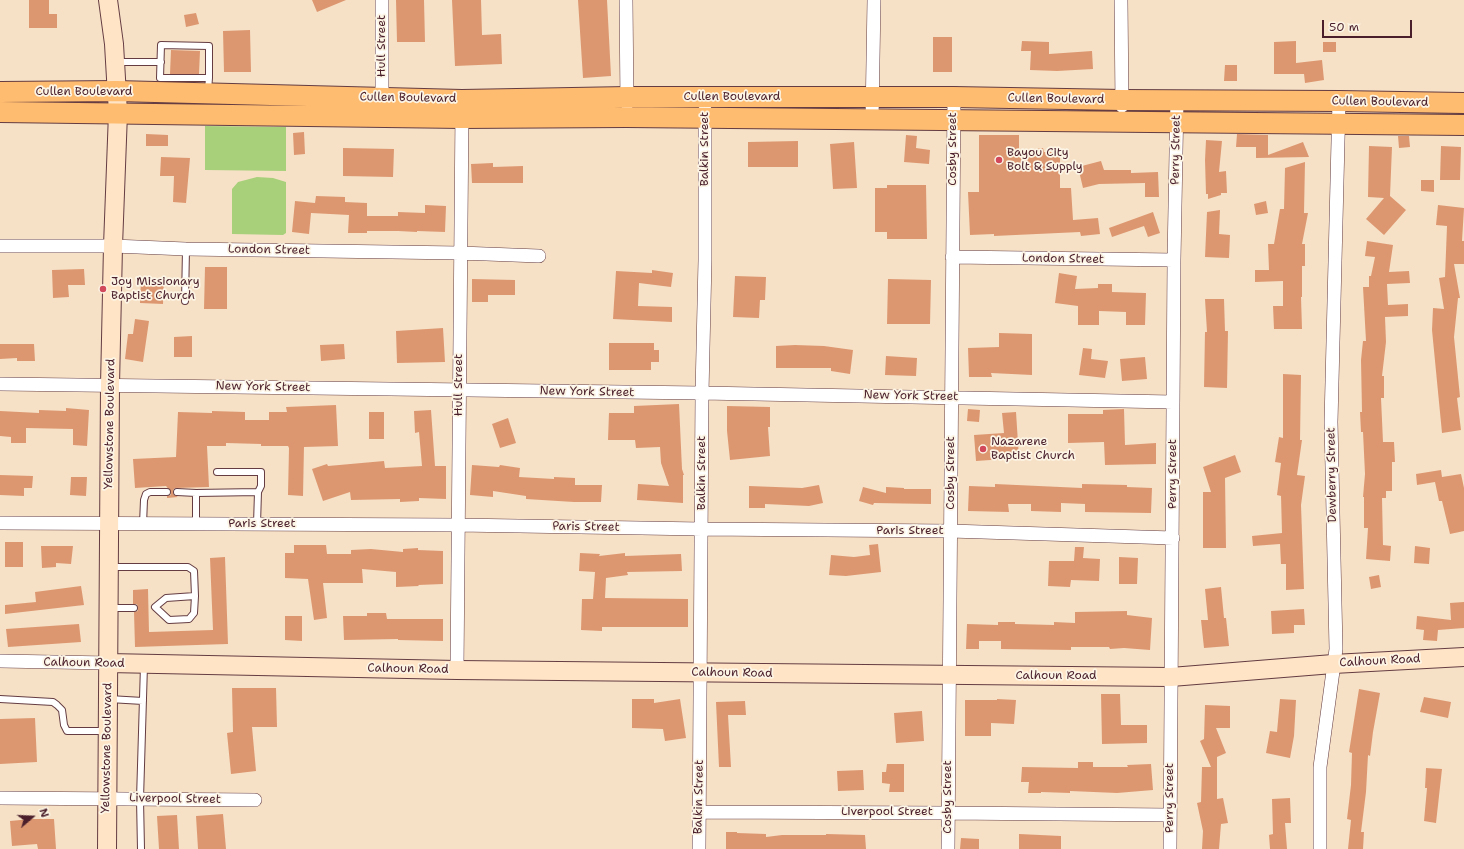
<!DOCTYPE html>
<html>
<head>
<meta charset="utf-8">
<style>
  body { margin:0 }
  #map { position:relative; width:1464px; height:849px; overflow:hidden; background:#f6e1c7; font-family:"Shantell Sans",sans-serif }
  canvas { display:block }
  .north { position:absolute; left:12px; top:797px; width:40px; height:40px; -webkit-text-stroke:3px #fcf5e5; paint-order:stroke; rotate:71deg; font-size:11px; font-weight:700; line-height:16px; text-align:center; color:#4a1f2b }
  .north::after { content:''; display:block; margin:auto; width:14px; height:18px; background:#4a1f2b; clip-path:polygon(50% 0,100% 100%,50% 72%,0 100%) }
  .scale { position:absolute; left:1322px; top:20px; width:90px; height:18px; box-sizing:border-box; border:2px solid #4a1f2b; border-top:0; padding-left:5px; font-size:12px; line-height:14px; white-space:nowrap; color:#4a1f2b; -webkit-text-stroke:3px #fcf5e5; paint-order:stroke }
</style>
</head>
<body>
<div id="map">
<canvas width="1464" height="849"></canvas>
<div class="north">N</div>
<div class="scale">50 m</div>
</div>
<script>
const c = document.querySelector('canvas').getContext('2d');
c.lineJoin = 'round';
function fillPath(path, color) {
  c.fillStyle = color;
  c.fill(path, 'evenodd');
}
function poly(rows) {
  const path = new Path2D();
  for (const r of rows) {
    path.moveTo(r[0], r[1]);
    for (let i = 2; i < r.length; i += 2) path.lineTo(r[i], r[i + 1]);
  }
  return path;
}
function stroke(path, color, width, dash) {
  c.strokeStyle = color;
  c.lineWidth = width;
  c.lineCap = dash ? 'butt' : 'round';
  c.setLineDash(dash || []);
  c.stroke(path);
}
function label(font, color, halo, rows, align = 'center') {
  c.font = font + ' "Shantell Sans",sans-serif';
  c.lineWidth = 3.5;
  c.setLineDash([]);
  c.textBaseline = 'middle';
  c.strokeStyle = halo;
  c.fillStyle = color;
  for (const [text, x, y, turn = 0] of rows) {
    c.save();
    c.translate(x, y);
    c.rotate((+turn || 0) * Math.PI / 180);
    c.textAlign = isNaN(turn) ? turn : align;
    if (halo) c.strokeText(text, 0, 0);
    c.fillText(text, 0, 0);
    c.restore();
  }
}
const green = poly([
  [205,126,286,127,286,171,205,170],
  [257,177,273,178,286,182,286,233,283,235,232,234,232,189,238,182]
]);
const building = poly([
  [29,0,49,0,49,14,57,14,57,28,29,28],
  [312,0,346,0,317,12],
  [396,0,424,0,425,42,397,42],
  [452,0,481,0,482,35,501,34,502,64,455,66],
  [578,0,607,0,611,76,583,78],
  [196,13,199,24,186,27,184,15],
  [250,30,251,72,224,72,223,31],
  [933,37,952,37,952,72,933,72],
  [1022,41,1049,42,1049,54,1092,51,1093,69,1057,71,1030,70,1031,51,1021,51],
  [1296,41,1296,63,1322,60,1324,80,1305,83,1304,74,1274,74,1274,42],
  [1323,42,1336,42,1336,52,1323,52],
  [171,50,200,51,199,74,170,74],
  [1225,65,1237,65,1237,81,1224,81],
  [304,132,305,154,294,155,293,133],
  [146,134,168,135,168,146,146,146],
  [1237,134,1268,135,1268,155,1303,142,1309,157,1256,158,1256,147,1236,147],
  [906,135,917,136,916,148,930,150,929,164,904,162],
  [979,135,1019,135,1019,151,1043,148,1044,152,1060,152,1060,188,1071,188,1073,220,1098,218,1100,234,1081,236,1080,232,994,236,994,234,970,235,968,192,979,192],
  [1398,136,1409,136,1410,147,1399,148],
  [1206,140,1222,141,1219,172,1226,171,1227,193,1221,193,1221,195,1208,199,1208,194,1206,194,1205,160],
  [798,141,798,167,748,167,748,142],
  [854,142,857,188,833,189,830,144],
  [1369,146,1392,147,1390,196,1406,210,1384,235,1366,219,1384,198,1368,197],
  [1441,146,1461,147,1460,180,1440,180],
  [343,148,394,149,393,177,343,176],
  [161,157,190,158,186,203,173,202,174,176,160,176],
  [1101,161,1104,170,1131,170,1131,173,1158,172,1159,197,1145,197,1145,183,1099,184,1083,188,1078,167],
  [1305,162,1304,213,1308,213,1302,244,1305,244,1305,266,1302,266,1302,297,1301,297,1302,329,1274,329,1273,306,1283,306,1283,281,1255,282,1255,270,1269,270,1268,244,1274,244,1280,209,1284,209,1285,168],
  [493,163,493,167,523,166,523,183,472,183,471,164],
  [1421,180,1434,180,1434,192,1421,191],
  [887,185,926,185,927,239,887,239,887,232,875,232,875,188,887,188],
  [316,196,345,197,345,202,367,203,367,216,398,216,398,212,425,213,425,205,446,206,445,232,417,231,417,232,398,231,367,231,367,233,348,233,349,215,311,213,309,234,292,232,295,201,315,203],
  [1266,201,1268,213,1256,215,1254,204],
  [1438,205,1464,208,1462,241,1464,241,1464,264,1454,264,1460,298,1458,298,1454,337,1460,397,1457,398,1461,430,1442,433,1432,330,1433,308,1444,309,1439,278,1445,277,1447,226,1436,225],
  [1220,210,1219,234,1230,235,1229,258,1205,257,1207,212],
  [1153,212,1160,233,1148,237,1144,226,1112,237,1109,228],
  [1367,241,1393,245,1389,272,1409,271,1410,283,1387,284,1388,305,1408,304,1408,316,1385,317,1386,342,1382,376,1384,376,1384,398,1381,398,1383,442,1394,442,1395,462,1392,462,1392,491,1386,491,1386,498,1382,498,1383,545,1391,546,1390,561,1366,559,1368,528,1364,528,1364,497,1363,497,1365,474,1363,432,1361,432,1360,412,1362,412,1361,360,1363,341,1366,341,1363,287,1369,287,1369,276,1371,276,1375,257,1365,256],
  [205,267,227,267,227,309,204,309],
  [84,269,85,285,68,285,69,297,53,298,52,270],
  [652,270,673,273,671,287,639,283,638,306,672,307,672,322,613,319,616,271,652,273],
  [1059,273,1077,276,1075,289,1098,288,1098,284,1112,284,1112,292,1146,293,1145,325,1126,325,1126,312,1099,311,1099,325,1078,325,1078,306,1055,303],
  [735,276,766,277,765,300,760,300,759,318,733,317],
  [141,279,164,280,163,304,140,303],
  [472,279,515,280,515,295,488,295,488,302,472,302],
  [888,279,931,280,930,324,887,324],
  [1205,299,1224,299,1225,331,1228,331,1227,388,1204,387,1205,332,1207,332],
  [135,319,149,321,143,362,125,359,128,334,133,334],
  [443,328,445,362,397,363,396,331],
  [999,333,1032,334,1032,375,991,373,992,377,969,377,968,348,999,347],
  [192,336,192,357,174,357,174,337],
  [609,343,654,343,654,350,659,350,659,362,651,362,651,370,609,370],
  [0,344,34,344,35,361,17,361,17,358,0,359],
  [344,344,345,359,321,361,320,345],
  [795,345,824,346,853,350,850,374,831,371,831,368,776,368,776,346],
  [1083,348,1092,349,1091,359,1108,361,1105,378,1079,375],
  [886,356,917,358,916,376,885,375],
  [1145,357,1147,379,1122,381,1120,359],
  [1283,374,1301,375,1300,440,1302,440,1297,475,1305,476,1301,505,1304,589,1286,590,1286,564,1281,564,1280,544,1253,546,1252,536,1282,533,1281,496,1277,495,1281,463,1275,462,1279,437,1283,438],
  [679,404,682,469,684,475,683,475,683,503,637,500,638,484,669,486,661,463,660,447,636,448,635,440,608,440,609,413,634,413,634,406],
  [336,405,338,446,304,447,304,446,303,496,288,495,289,448,288,446,261,446,261,444,226,443,226,446,207,446,209,487,175,488,173,490,173,494,178,497,167,498,167,496,171,495,171,492,166,486,135,488,133,459,176,457,178,412,212,413,212,411,245,412,245,420,269,420,269,412,287,412,286,407],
  [727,406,770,407,770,427,768,427,770,456,730,460,727,431],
  [66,408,89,410,87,446,73,445,73,429,26,428,26,443,11,443,11,437,0,436,0,411,39,413,39,410,66,411],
  [968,409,980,410,979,422,967,421],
  [1124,409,1125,445,1156,443,1156,464,1105,465,1104,442,1068,443,1068,414,1103,414,1103,410],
  [431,410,435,466,446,466,446,499,419,498,419,501,400,502,400,499,351,500,350,492,323,501,312,469,327,464,328,466,384,461,385,468,422,466,419,432,415,433,414,411],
  [369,412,384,412,384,439,369,439],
  [1016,412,1019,458,976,461,974,435,1004,433,1002,413],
  [508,418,516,443,500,448,492,424],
  [1235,455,1241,472,1225,478,1226,548,1203,548,1203,492,1211,492,1203,467],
  [472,465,499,467,500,465,520,468,519,477,554,479,554,477,575,478,575,485,602,485,601,502,574,502,526,499,526,496,493,491,493,497,470,495],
  [1441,470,1442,477,1461,474,1464,488,1464,531,1450,534,1442,501,1439,501,1435,482,1417,485,1416,474],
  [0,475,33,476,32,488,24,488,24,496,0,495],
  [71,477,87,477,86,496,70,495],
  [995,484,1082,488,1082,484,1127,485,1127,487,1152,488,1151,513,1085,512,1085,504,1061,503,1061,512,1031,511,1031,504,1008,504,1009,512,968,511,969,486,995,487],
  [819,485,823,503,809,506,765,504,765,508,749,508,749,486,802,488],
  [863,487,886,493,886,487,904,488,904,489,931,489,931,504,874,503,873,505,859,501],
  [5,542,23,542,23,567,5,567],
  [878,544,881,572,846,576,829,575,831,555,854,557,870,555,869,545],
  [294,545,326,545,327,554,351,554,351,550,371,549,403,552,403,549,418,548,418,550,443,551,443,584,418,585,419,586,396,587,396,572,362,569,363,583,323,583,327,618,314,620,308,579,285,578,285,553,294,553],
  [41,546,73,546,71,564,56,563,56,567,42,568],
  [1415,546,1430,548,1429,564,1414,563],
  [1075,547,1084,547,1083,558,1100,559,1099,581,1071,580,1070,587,1048,586,1049,561,1074,561],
  [580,553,600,554,599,556,625,553,625,556,681,554,682,571,627,572,628,575,606,578,605,598,688,599,688,627,602,627,602,631,581,630,582,599,593,599,595,572,579,571],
  [225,557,228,644,135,647,134,612,138,611,138,608,137,604,133,604,133,590,148,589,149,632,213,630,210,558],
  [1119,557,1138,558,1137,584,1119,584],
  [1379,575,1381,587,1371,589,1369,577],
  [81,586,84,605,5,614,5,605,36,602,35,592],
  [1221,587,1224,618,1226,618,1229,646,1204,648,1201,620,1208,620,1205,589],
  [1464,602,1464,628,1438,630,1437,641,1423,640,1424,630,1416,629,1417,616,1451,620,1450,603],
  [1304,609,1305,625,1294,625,1294,633,1272,634,1271,611],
  [1127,611,1127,615,1152,618,1150,650,1124,648,1110,649,1109,647,1071,647,1071,650,1001,649,1001,641,979,641,979,649,966,649,967,624,998,625,998,622,1015,622,1015,624,1054,625,1054,622,1075,623,1075,612],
  [367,613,386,613,387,619,443,619,443,641,398,640,398,639,344,640,343,616,367,616],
  [285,616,302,616,302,641,285,640],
  [79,624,81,642,8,647,6,629],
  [232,688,276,688,277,727,252,727,256,771,231,774,227,733,233,732],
  [1359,689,1380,693,1373,732,1370,756,1368,755,1366,792,1361,832,1364,832,1363,849,1348,849,1351,820,1347,819,1351,785,1352,753,1349,752],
  [1101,694,1120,694,1121,725,1147,725,1147,743,1102,744],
  [1424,697,1451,702,1448,718,1420,712],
  [632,699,654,699,654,703,680,699,686,738,665,741,663,729,632,728],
  [997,699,1016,700,1014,724,991,723,991,736,965,736,965,700,997,700],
  [1280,699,1296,700,1294,736,1290,758,1266,753,1270,731,1277,732],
  [745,701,746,715,728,715,731,767,719,767,716,702],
  [1205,705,1230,706,1230,728,1216,728,1226,753,1217,757,1217,799,1223,798,1228,823,1221,824,1219,849,1202,849,1203,831,1197,803,1201,802,1202,767,1211,767,1200,741,1204,739],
  [922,711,924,741,896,743,894,713],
  [35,718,37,762,0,764,0,719],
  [1078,762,1093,762,1093,767,1128,767,1127,765,1151,764,1153,790,1117,793,1070,791,1070,793,1041,792,1041,793,1028,793,1029,782,1021,782,1022,767,1078,768],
  [887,764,904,764,904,792,889,792,890,784,882,783,882,772,886,772],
  [1426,768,1442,769,1436,823,1424,821,1427,788,1425,788],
  [863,770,864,790,838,791,837,771],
  [1290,798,1291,823,1285,823,1287,849,1270,849,1269,835,1273,834,1272,799],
  [223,814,226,849,198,849,196,816],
  [177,815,179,849,159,849,157,816],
  [31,819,54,819,56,849,38,849,37,844,12,846,10,821],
  [726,832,737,832,737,833,766,834,766,837,782,835,826,835,826,834,865,835,866,849,726,849],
  [1019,834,1061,836,1061,849,1019,849],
  [961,838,979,839,979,849,960,849]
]);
const lane = poly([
  [116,62,161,62],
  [208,90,209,78,209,46,161,45,160,78,209,78],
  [185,301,186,249],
  [217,472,261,472,261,486,258,492],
  [177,492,196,493],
  [143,524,144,500,146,494,150,492,167,492],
  [196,524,196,493,258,492,257,524],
  [110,567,188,567,194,571,195,596,194,613,189,619,169,620,155,607,166,598,195,596],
  [111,608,134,608],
  [0,699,53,702,57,705,62,710,64,725,67,731,106,731],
  [109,699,143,701],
  [141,849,140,799,144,665]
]);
const street = poly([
  [382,0,382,105],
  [626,0,627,104],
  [1121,0,1122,106],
  [872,120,874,0],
  [0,246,113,246,186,249,460,253,539,256],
  [952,257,1174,260],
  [0,384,702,393,1173,402],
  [0,523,458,525,702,529,950,531,1173,538],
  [0,661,108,663],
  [457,670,462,111],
  [0,798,255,800],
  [699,812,948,813,1170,815],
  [699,849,702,393,705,260,705,110],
  [948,849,954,97],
  [1170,849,1174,260,1177,99],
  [1320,849,1320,767,1336,649,1331,422,1339,101]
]);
const secondary = poly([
  [108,663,457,670,1171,677,1333,664,1464,657],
  [107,849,110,385,113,246,118,113,114,44,108,0]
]);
const primary = poly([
  [0,92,117,91,462,100,627,97,954,97,1122,100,1339,101,1464,103],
  [0,112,462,118,626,117,1464,125]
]);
const markers = [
  [999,160,4,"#d1495b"],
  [103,289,4,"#d1495b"],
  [983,449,4,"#d1495b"]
];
const streetNames = [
  ["Hull Street",382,46,-90],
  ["Cullen Boulevard",84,92],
  ["Cullen Boulevard",732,97],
  ["Cullen Boulevard",408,98,1],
  ["Cullen Boulevard",1056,99,1],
  ["Cullen Boulevard",1380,102,1],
  ["Balkin Street",705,149,-90],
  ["Cosby Street",953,149,-90],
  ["Perry Street",1176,150,-89],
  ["London Street",269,250,1],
  ["London Street",1063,259,1],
  ["Hull Street",459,385,-90],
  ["New York Street",263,387,1],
  ["New York Street",587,392,1],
  ["New York Street",911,396,1],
  ["Yellowstone Boulevard",110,424,-89],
  ["Balkin Street",702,473,-90],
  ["Cosby Street",951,473,-90],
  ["Perry Street",1173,474,-90],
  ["Dewberry Street",1332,475,-91],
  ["Paris Street",262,524],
  ["Paris Street",586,527,1],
  ["Paris Street",910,531],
  ["Calhoun Road",1380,661,-3],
  ["Calhoun Road",84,663,1],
  ["Calhoun Road",408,669,1],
  ["Calhoun Road",732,673,1],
  ["Calhoun Road",1056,676],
  ["Yellowstone Boulevard",107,748,-89],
  ["Balkin Street",699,797,-89],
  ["Cosby Street",948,797,-90],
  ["Perry Street",1170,798,-90],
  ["Liverpool Street",175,799,1],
  ["Liverpool Street",887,812]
];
const poiNames = [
  ["Bayou City",1007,153],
  ["Bolt & Supply",1007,167],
  ["Joy Missionary",111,282],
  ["Baptist Church",111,296],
  ["Nazarene",991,442],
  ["Baptist Church",991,456]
];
fillPath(green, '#a8d07b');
fillPath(building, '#dd9770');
stroke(lane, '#643c42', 8);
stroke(street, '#643c42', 14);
stroke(secondary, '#643c42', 20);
stroke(primary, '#643c42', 22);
stroke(lane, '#fff', 6);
stroke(street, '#fff', 13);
stroke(secondary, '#ffe4c6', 18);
stroke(primary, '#febc70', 20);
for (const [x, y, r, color] of markers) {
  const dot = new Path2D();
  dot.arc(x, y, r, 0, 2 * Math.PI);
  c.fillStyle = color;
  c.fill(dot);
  stroke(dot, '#fcf5e5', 1.5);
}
label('12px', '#4a1f2b', '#fcf5e5', streetNames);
label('12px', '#4a1f2b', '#fcf5e5', poiNames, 'left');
</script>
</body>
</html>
